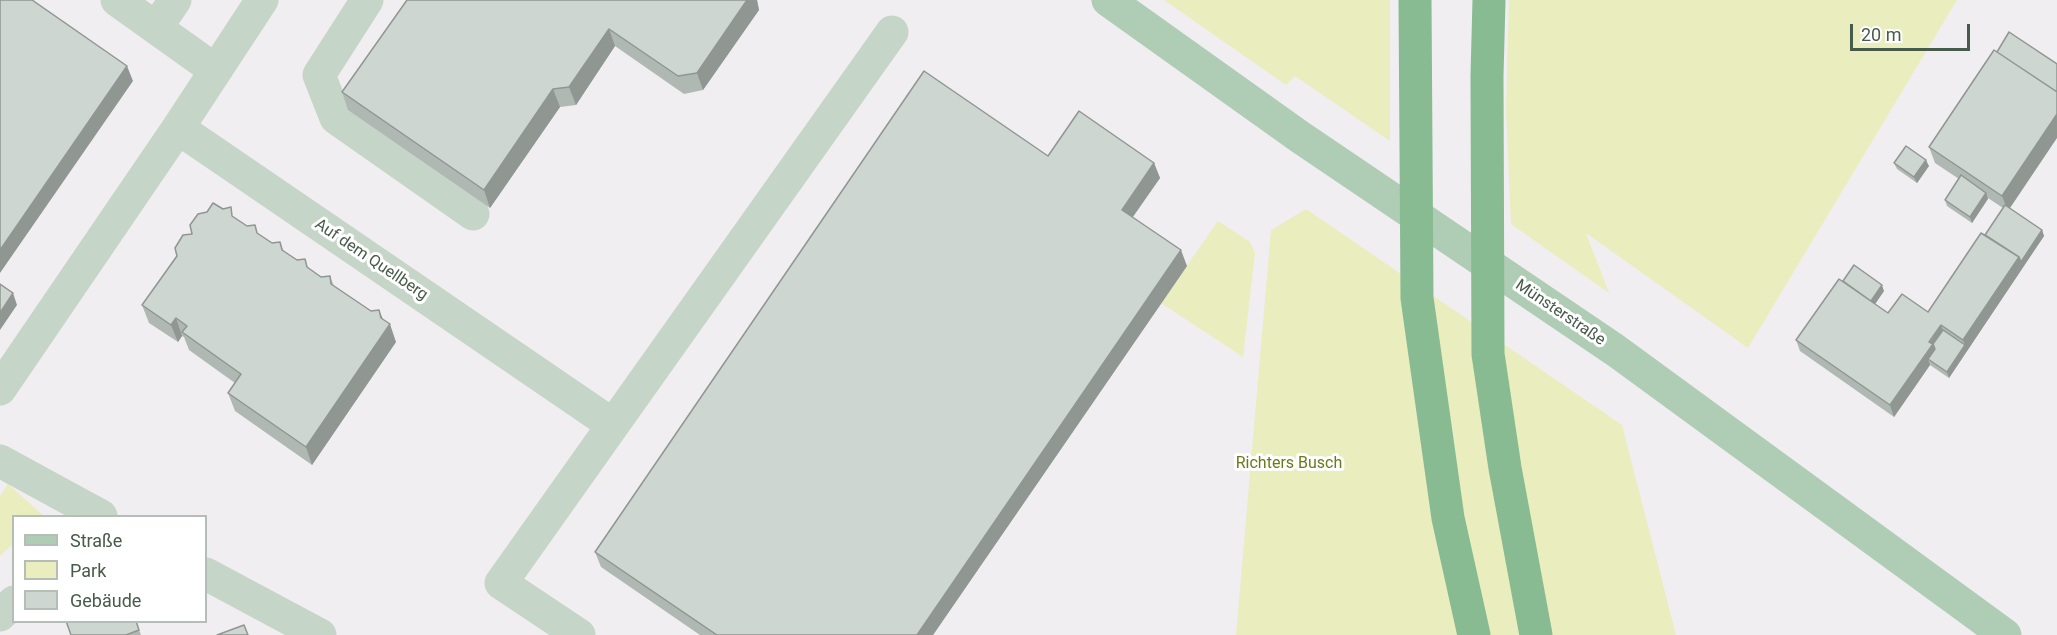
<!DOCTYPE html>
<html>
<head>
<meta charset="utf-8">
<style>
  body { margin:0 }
  #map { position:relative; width:2057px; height:635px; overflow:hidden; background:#f0eef1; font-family:Roboto,sans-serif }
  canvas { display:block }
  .legend { position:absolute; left:12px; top:515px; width:195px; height:108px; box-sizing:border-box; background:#fff; border:2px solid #b5bdb7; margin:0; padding:8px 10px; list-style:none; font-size:18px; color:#475b4a }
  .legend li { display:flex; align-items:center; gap:12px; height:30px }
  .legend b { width:30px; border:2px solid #b5bdb7 }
  .scale { position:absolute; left:1850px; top:24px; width:120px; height:27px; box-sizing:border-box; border:3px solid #475b4a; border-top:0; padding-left:8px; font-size:18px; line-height:21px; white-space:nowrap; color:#475b4a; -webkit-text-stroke:4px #fff; paint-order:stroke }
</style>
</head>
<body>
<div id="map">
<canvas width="2057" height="635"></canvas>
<ul class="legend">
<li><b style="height:8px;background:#afccb4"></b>Straße</li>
<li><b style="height:16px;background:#eaedbe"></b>Park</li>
<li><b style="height:16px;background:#cdd6d0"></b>Gebäude</li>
</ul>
<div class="scale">20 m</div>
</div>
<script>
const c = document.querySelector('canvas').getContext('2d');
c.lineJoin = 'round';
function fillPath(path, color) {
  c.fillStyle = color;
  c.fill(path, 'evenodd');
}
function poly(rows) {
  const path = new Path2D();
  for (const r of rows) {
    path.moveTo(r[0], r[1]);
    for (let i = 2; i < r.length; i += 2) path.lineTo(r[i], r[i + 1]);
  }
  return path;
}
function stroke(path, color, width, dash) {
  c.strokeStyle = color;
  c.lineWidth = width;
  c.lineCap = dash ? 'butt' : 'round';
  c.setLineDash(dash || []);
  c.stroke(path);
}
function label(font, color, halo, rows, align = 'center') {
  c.font = font + ' Roboto,sans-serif';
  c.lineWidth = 6;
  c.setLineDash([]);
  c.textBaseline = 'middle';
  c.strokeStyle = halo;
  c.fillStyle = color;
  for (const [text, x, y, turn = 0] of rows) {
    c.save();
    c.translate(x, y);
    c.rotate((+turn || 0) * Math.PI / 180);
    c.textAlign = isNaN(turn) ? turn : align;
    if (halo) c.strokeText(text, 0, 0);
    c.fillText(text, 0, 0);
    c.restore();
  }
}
const green = poly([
  [1164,0,1390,0,1390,141,1295,76,1286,85],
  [1509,0,1957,0,1748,348,1586,233,1609,293,1511,224,1506,109],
  [1306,209,1622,425,1676,635,1236,635,1271,230],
  [1218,221,1250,242,1255,253,1243,357,1161,303],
  [8,484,44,516,14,516,13,544,0,556,0,496]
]);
const minor = poly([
  [117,0,215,70],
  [367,0,319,75,336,118,473,214],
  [156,28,175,0],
  [178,128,613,425,892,32],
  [0,389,178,128,262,0],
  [0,461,101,516],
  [206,574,320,635],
  [0,615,14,602],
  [579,635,501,583,613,425]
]);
const major = poly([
  [1108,0,1300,137,1615,350,2005,635]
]);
const highway = poly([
  [1415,0,1417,298,1448,518,1474,635],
  [1489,0,1487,76,1488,354,1505,468,1536,635]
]);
const wall = poly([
  [407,0,757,0,759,10,703,90,684,94,615,46,576,105,560,107,490,208,348,110,342,92],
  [1994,50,2010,208,2042,230,2044,236,1949,378,1930,365,1894,417,1800,351,1796,340,1843,282,1884,291,1875,304,1888,313,1928,312,1985,235,2003,208,1988,198,1972,223,1947,206,1945,200,1959,179,1935,163,1929,147],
  [1154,163,1160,178,1133,217,1187,266,933,635,700,635,601,567,595,552],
  [1894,163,1929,166,1917,183,1897,169],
  [207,212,235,218,272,243,280,242,284,252,321,277,330,276,334,286,371,311,379,310,383,319,396,342,312,465,235,411,228,393,235,383,189,350,184,337,182,336,178,342,149,323,142,305],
  [136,621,141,635,71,635]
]);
const shadedWall = poly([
  [747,0,757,0,759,10,703,90,697,73],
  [609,29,615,46,576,105,569,87],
  [127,66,133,81,0,273,0,250],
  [553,89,560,107,490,208,484,190],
  [2057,114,2057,138,2008,211,2002,196],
  [1926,160,1929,166,1917,183,1914,177],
  [1154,163,1160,178,1127,225,1122,210],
  [1986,193,1988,199,1972,223,1970,217],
  [2042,230,2044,236,1949,378,1947,372,1965,345,1963,340,2019,257],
  [1181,250,1187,266,933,635,917,635],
  [1882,285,1884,291,1871,310,1869,304],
  [13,293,17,305,0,330,0,313],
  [379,310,386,329,390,324,396,342,312,465,306,447],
  [176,318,182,336,178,342,171,325],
  [1941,325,1945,336,1928,359,1930,365,1894,417,1890,405]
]);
const building = poly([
  [0,0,32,0,127,66,0,250,0,0],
  [407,0,747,0,697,73,678,76,609,29,569,87,553,89,484,190,342,92,407,0],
  [2009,32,2057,64,2057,92,1997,52,2009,32],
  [1994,50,2057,92,2057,114,2002,196,1929,147,1994,50],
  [924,71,1048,156,1079,111,1154,163,1122,210,1181,250,917,635,717,635,595,552,924,71],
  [1906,146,1926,160,1914,177,1894,163,1906,146],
  [1961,175,1986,193,1970,217,1945,200,1961,175],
  [213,203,223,209,231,207,232,216,247,226,255,225,257,233,272,243,280,242,282,250,297,260,305,259,307,267,321,277,330,276,331,284,371,311,379,310,381,318,390,324,306,447,228,393,241,374,182,332,187,326,176,318,171,325,142,305,177,256,175,248,183,235,192,234,190,225,198,214,207,212,213,203],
  [2005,205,2042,230,2021,262,2019,257,1985,235,2005,205],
  [1981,233,2019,257,1963,340,1941,325,1929,342,1933,344,1890,405,1796,340,1839,279,1888,313,1902,294,1928,312,1981,233],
  [1854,265,1882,285,1871,301,1843,281,1854,265],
  [0,284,13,293,0,313,0,284],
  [1943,330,1965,345,1947,372,1928,359,1935,349,1933,344,1943,330],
  [66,621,136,621,139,630,126,635,71,635,66,621],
  [244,625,248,635,217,635,244,625]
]);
const streetNames = [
  ["Auf dem Quellberg",371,260,34],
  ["Münsterstraße",1560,313,34]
];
const parkNames = [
  ["Richters Busch",1289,464]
];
fillPath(green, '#eaedbe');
stroke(minor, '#c5d5c7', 33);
stroke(major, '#afccb4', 33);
stroke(highway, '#88bb91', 33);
fillPath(wall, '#b0b8b3');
fillPath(shadedWall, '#909692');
fillPath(building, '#cdd6d0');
stroke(building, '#909692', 1.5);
label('16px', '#475b4a', '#fff', streetNames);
label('16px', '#6a7a1a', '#fff', parkNames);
</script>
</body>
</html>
